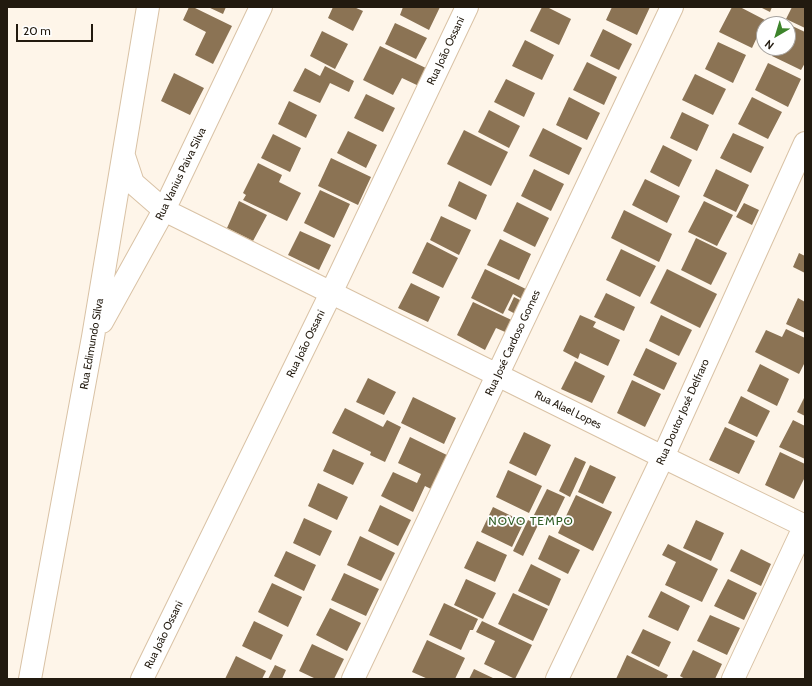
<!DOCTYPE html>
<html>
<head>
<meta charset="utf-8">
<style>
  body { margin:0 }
  #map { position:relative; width:812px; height:686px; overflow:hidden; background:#fef5e9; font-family:Cabin,sans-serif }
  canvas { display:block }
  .frame { position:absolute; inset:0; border:8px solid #221a0f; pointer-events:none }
  .north { position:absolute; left:756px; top:16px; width:40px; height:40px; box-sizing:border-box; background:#fff; border:1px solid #a7a39f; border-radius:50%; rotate:218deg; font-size:11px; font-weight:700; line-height:16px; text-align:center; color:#221a0f }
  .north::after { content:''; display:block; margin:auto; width:14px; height:18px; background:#3d842b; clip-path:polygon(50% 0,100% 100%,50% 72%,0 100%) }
  .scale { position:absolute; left:16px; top:24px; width:77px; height:18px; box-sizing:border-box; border:2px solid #221a0f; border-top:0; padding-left:5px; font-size:12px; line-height:14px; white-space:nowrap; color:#221a0f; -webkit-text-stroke:3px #fff; paint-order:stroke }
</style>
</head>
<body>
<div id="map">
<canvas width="812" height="686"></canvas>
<div class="frame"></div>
<div class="north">N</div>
<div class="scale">20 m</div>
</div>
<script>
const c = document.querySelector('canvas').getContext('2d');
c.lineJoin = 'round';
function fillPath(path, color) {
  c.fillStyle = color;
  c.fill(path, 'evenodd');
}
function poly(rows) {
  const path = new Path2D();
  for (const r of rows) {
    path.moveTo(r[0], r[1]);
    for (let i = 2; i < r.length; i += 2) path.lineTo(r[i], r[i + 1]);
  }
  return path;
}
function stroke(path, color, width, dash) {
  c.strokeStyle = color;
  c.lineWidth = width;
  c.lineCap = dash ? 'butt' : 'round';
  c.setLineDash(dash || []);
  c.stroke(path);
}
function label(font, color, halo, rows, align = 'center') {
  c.font = font + ' Cabin,sans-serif';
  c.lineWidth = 3.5;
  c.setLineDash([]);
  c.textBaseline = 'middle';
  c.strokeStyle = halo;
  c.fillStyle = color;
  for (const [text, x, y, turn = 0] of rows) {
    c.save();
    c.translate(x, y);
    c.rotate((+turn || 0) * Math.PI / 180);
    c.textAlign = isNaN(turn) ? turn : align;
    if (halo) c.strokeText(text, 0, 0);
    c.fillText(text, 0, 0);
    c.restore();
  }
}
const building = poly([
  [189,7,193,7,232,26,213,64,195,55,206,32,183,20],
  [208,7,226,7,223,14],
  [333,7,354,7,363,11,353,31,328,18],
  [403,7,440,7,429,30,400,15],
  [542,7,547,7,571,19,559,45,530,31],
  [612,7,650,7,637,35,606,20],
  [732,7,740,7,765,20,752,48,719,32],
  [760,7,772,7,770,12],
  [792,7,805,7,805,28,786,19],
  [395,23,427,38,416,59,385,44],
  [788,24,805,32,805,63,801,70,772,56,776,48,788,48],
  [603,29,632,44,619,70,590,56],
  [322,31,348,44,335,69,310,56],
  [525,40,554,55,542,80,512,66],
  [718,42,746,55,733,83,705,69],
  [380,46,430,70,421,87,402,78,393,95,363,80],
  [587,62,617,77,604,105,573,90],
  [768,63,801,79,788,107,755,90],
  [325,66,354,81,349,92,330,83,320,103,293,91,305,68,320,76],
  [174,73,204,88,190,115,161,101],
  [695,74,726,89,713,115,682,100],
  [506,79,535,93,524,117,494,102],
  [366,94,395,108,383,132,354,118],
  [569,97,600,113,587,140,556,125],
  [752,97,782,112,768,139,738,124],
  [289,101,317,115,306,138,278,124],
  [489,110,520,126,509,148,478,132],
  [682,112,709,125,697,151,670,138],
  [543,128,582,148,569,175,529,156],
  [464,130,508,152,491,186,447,164],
  [348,131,377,145,366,168,337,153],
  [733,133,764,147,751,173,720,158],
  [273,134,301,148,290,172,261,158],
  [663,145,692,160,679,187,650,172],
  [331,158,371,177,358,205,318,186],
  [258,163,282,175,279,182,301,193,287,221,243,200,246,195,243,193],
  [534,169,564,184,551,211,521,196],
  [716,169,749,185,736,212,703,196],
  [645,179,680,196,667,223,632,205],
  [459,181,487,195,476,220,448,206],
  [320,190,350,204,334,238,304,223],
  [239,201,267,215,253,241,227,228],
  [704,201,733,215,717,246,688,232],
  [517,202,549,218,535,247,503,231],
  [744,203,759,210,752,225,736,217],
  [624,210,672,234,659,262,611,238],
  [441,216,471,230,459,255,430,240],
  [300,231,331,245,319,270,288,255],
  [696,238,727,253,711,285,681,270],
  [500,239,531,254,519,280,487,265],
  [427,242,458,258,443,288,412,273],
  [621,249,656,266,640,297,606,280],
  [799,253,805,256,805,273,793,267],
  [485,269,534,293,529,303,513,294,503,314,471,298],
  [667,269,717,294,700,328,650,303],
  [411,283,440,297,428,322,398,308],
  [606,293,635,307,624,331,594,317],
  [514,297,526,303,519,316,508,310],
  [798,298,805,302,805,333,786,324],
  [473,302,518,323,512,335,496,328,485,350,457,335],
  [580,315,596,322,593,327,620,340,608,366,580,353,578,359,563,351],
  [661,315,692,330,679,356,649,341],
  [786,329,805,338,805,362,799,374,755,352,766,330,782,337],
  [646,348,677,363,664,390,633,375],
  [575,361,605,376,592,403,561,389],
  [760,364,789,379,777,406,747,391],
  [368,378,396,392,384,415,356,402],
  [632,380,661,394,645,427,617,413],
  [741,396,770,411,757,437,728,423],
  [805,396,805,416,797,412],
  [413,397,456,418,444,444,401,423],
  [345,408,383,427,387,420,401,427,385,462,370,455,371,452,332,433],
  [793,420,805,426,805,459,779,447],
  [725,427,755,441,739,474,709,460],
  [524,432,551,445,536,476,509,463],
  [410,437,453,458,437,492,425,486,413,512,381,496,393,472,417,483,421,474,398,463],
  [333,449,364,463,353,485,323,471],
  [780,452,805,464,805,477,794,499,765,485],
  [575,457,586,462,570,497,559,491],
  [590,465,616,477,603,504,578,492],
  [508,470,542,486,529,513,496,497],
  [318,483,348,497,337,520,308,506],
  [547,489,565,497,552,524,534,515],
  [576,495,612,512,593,551,558,533],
  [380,505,411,520,398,546,368,531],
  [493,507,524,522,512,547,481,532],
  [304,518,332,531,320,556,293,543],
  [528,520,538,525,523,556,513,551],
  [696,520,724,533,711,561,683,548],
  [549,535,580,550,568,574,538,559],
  [360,536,395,553,381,581,347,565],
  [477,541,507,555,495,582,464,568],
  [668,544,718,569,702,602,665,585,676,562,662,555],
  [741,549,771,564,761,586,730,571],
  [286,551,316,565,304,591,274,576],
  [531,564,561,579,549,606,518,591],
  [344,573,379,589,366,616,331,600],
  [466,579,496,593,483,619,454,605],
  [728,579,757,593,744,620,714,606],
  [272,583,302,597,288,627,258,612],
  [661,591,690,606,678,631,648,617],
  [513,593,548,609,533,641,498,624],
  [444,603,478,619,473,630,470,630,461,650,429,635],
  [330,608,361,623,347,651,316,635],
  [710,615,740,628,727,655,697,641],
  [254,621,283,635,271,660,242,646],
  [482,621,532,645,515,679,484,664,495,641,476,632],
  [643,629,671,642,659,667,631,653],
  [427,640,465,658,455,679,428,679,412,672],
  [312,644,344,659,334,679,316,679,299,671],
  [693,650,722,664,715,679,685,679,680,676],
  [627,655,668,675,666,679,616,679],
  [236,656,266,671,262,679,225,679],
  [275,665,286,670,282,679,268,679],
  [474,669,495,679,469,679]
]);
const minor = poly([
  [124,156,133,183,164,210,663,457,805,526],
  [102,322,164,210,261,7],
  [30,679,93,337,148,7],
  [142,679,331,293,467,7],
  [353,679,672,7],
  [557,679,663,457,805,143],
  [733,679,805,525]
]);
const streetNames = [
  ["Rua João Ossani",446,51,-65],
  ["Rua Vanius Paiva Silva",181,174,-64],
  ["Rua José Cardoso Gomes",513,343,-65],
  ["Rua Edimundo Silva",92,344,-80],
  ["Rua João Ossani",306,344,-64],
  ["Rua Alael Lopes",568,410,26],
  ["Rua Doutor José Delfraro",683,412,-66],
  ["Rua João Ossani",164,635,-64]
];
const neighbourhoodNames = [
  ["NOVO TEMPO",531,521]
];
fillPath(building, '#8b7354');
stroke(minor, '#d9c2a5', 24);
stroke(minor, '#fff', 22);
label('11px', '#221a0f', '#fff', streetNames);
c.letterSpacing = '1px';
label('12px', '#305e26', '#fff', neighbourhoodNames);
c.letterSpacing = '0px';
</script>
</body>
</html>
